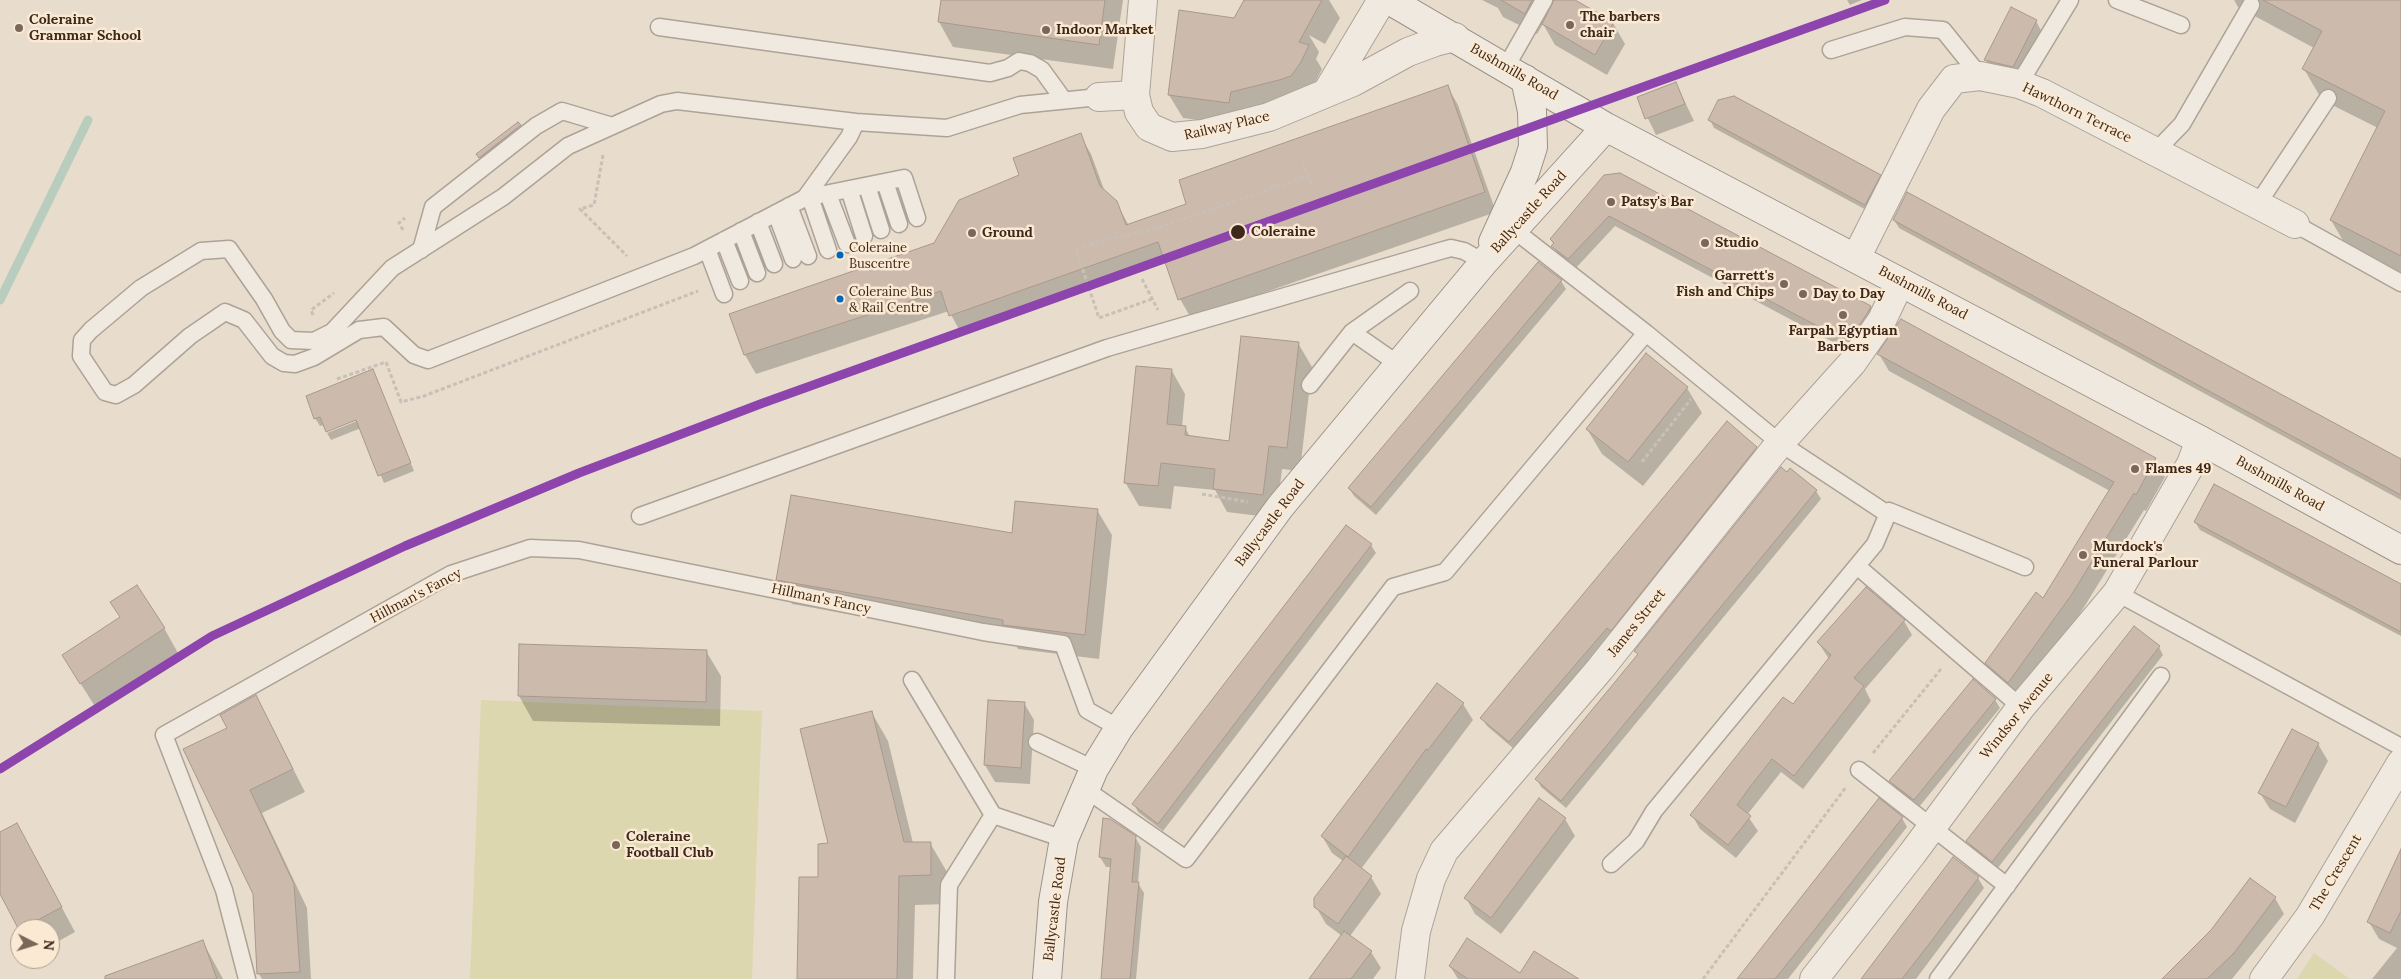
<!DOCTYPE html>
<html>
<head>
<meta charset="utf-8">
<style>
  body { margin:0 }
  #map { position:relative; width:2401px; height:979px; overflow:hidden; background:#e8ddcd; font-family:Lora,serif }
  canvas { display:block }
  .north { position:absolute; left:10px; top:919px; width:50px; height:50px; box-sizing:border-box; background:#fae9d3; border:1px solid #af9c8a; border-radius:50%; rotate:95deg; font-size:14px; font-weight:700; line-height:20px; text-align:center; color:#3e281c }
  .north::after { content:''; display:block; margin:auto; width:18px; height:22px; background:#7a675a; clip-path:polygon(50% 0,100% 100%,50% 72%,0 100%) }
</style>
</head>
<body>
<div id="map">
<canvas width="2401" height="979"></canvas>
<div class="north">N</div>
</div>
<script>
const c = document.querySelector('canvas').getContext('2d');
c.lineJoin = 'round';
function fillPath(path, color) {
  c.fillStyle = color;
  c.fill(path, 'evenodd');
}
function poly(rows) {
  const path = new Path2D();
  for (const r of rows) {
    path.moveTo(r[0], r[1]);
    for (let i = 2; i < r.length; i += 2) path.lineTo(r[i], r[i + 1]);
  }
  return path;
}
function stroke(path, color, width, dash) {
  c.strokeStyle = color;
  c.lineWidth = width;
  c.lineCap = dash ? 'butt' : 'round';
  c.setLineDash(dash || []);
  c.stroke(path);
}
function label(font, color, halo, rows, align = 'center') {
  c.font = font + ' Lora,serif';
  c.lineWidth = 5;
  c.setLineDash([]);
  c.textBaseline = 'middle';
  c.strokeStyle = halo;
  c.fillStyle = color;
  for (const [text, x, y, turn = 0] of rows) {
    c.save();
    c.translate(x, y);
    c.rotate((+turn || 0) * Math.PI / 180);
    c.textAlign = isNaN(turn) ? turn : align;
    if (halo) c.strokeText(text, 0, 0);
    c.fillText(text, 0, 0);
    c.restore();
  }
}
const green = poly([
  [481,700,762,711,752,979,470,979],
  [2314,953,2350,979,2297,979]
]);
const shadow = poly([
  [942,0,1123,0,1113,69,953,47,939,22],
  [1244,0,1329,0,1340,18,1325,44,1309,35,1319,52,1316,59,1322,69,1314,85,1242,126,1183,118,1169,95,1294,27],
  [1482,0,1572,0,1613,23,1625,44,1607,75,1555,45,1543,24,1537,34,1503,17,1498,8],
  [1847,0,1862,0,1850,5],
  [2234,0,2401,0,2401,278,2349,251,2331,220,2378,128,2322,100,2304,69,2314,48,2238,7],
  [2036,21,2045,38,2023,83,1995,77,1986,60],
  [1676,83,1694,121,1656,135,1638,98],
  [1447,86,1458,105,1496,212,1191,318,1180,299,1166,262,962,335,949,311,756,374,745,355,935,244,1020,175,1080,135,1091,154,1105,192,1116,202,1129,226,1188,205],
  [1710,120,1880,175,1884,184,1870,212,1714,128],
  [520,126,525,134,482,163,478,154],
  [1604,177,1871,307,1877,318,1848,350,1615,226,1575,269,1559,257,1551,239],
  [1894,220,2401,461,2401,500,1899,228],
  [1539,263,1561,281,1566,289,1376,515,1354,496,1349,488],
  [1298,343,1312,367,1300,471,1282,469,1276,518,1227,512,1215,490,1174,486,1171,509,1139,506,1125,482,1172,371,1185,394,1182,427,1185,427,1190,437,1230,443],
  [1879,354,2155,459,2165,477,2146,511,2144,510,2081,612,2018,699,1997,680,1986,663,2043,600,2110,491,1889,371],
  [373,371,414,471,384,483,361,428,331,440,327,433,362,419,362,417,320,426,315,418],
  [1687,388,1702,413,1643,486,1602,454,1587,429],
  [1756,448,1761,456,1616,638,1514,749,1487,726,1482,718],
  [1791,470,1816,491,1821,499,1566,808,1541,787,1537,779,1639,655,1636,651],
  [1097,510,1112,535,1099,659,1018,649,1015,644,792,604,777,580,1013,535],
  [2195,522,2401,585,2401,636,2200,530],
  [1371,545,1376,553,1163,831,1138,812,1134,804],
  [121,618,164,628,178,653,96,708,63,656],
  [1904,621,1912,635,1865,689,1871,701,1803,789,1781,772,1747,815,1758,831,1736,858,1700,829,1692,815,1793,706,1829,659,1818,642],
  [521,646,706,651,721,676,720,726,533,721,519,696],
  [2159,647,2163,655,1997,869,1973,850,1968,842],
  [256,696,305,792,262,813,307,908,311,979,262,979,259,974,254,894,228,728],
  [1995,700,2000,708,1919,807,1896,789,1891,781],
  [1024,703,1034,720,1030,784,995,782,985,765],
  [1463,704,1473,720,1361,869,1371,877,1381,894,1350,936,1371,952,1381,968,1373,979,1311,979,1342,936,1326,924,1316,907,1343,861,1332,853,1322,836],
  [872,713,888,741,913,843,930,843,947,872,947,904,915,905,913,979,798,979,820,879],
  [2293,731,2318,744,2328,761,2295,823,2270,809,2260,793],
  [1902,818,1907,827,1788,979,1738,979],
  [1565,819,1575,836,1501,934,1475,914,1466,898],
  [0,834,31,850,75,932,50,946,50,929,20,929,0,891],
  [1135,837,1141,847,1138,883,1144,893,1136,979,1103,979,1112,867,1106,867,1100,857],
  [1978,878,1984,888,1916,979,1863,979],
  [2401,892,2401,979,2372,979,2397,948,2379,939,2369,922],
  [2275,898,2284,914,2232,979,2164,979,2211,931],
  [203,942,223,979,128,979],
  [1450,966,1519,977,1576,979,1458,979]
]);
const stream = poly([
  [0,300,88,120]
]);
const building = poly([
  [941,0,1105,0,1099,45,938,22,941,0],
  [1244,0,1322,0,1299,42,1309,45,1301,62,1291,76,1279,80,1231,92,1229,103,1168,95,1179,10,1234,18,1244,0],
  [1501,0,1532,0,1525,14,1501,0],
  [1554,0,1575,0,1614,22,1595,55,1542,24,1554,0],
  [2263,0,2401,0,2401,256,2330,220,2385,111,2302,69,2322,31,2263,0],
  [2011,7,2037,20,2013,67,1984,60,2011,7],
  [1676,82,1685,104,1645,119,1637,97,1676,82],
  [1448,85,1485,192,1178,300,1158,242,949,316,941,291,744,355,729,314,934,243,959,200,1019,175,1013,158,1081,133,1100,186,1117,201,1126,225,1186,204,1179,180,1448,85],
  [1734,96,1881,175,1865,205,1708,120,1718,100,1734,96],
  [518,122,521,125,479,158,476,154,518,122],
  [1620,173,1871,306,1868,312,1850,339,1844,336,1842,339,1609,216,1568,259,1551,246,1554,243,1550,239,1604,175,1620,173],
  [1907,192,2401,459,2401,495,1893,220,1907,192],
  [1538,262,1562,280,1371,507,1348,488,1538,262],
  [1901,319,2156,458,2136,495,2134,493,2072,594,2008,683,1985,663,2036,592,2043,598,2114,482,1877,354,1901,319],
  [1241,336,1299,342,1287,448,1269,446,1263,495,1213,489,1215,469,1161,463,1158,486,1124,483,1136,366,1172,369,1167,424,1186,426,1185,435,1229,441,1241,336],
  [1646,353,1688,387,1628,462,1586,429,1646,353],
  [373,369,411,463,378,476,356,420,326,432,320,417,314,419,306,396,373,369],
  [1727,421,1757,447,1611,631,1607,628,1509,742,1480,718,1727,421],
  [1781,467,1787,472,1790,468,1817,490,1561,801,1535,779,1638,654,1634,651,1781,467],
  [2214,484,2401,584,2401,632,2194,522,2214,484],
  [791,495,1012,533,1015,501,1098,509,1085,635,1003,625,1003,620,776,580,791,495],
  [1346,525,1372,544,1158,824,1132,804,1346,525],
  [137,585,165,628,80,684,62,655,120,617,110,602,137,585],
  [1866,587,1905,620,1854,678,1864,686,1794,776,1772,759,1750,787,1737,805,1751,816,1728,845,1690,815,1783,697,1793,704,1831,655,1817,642,1866,587],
  [2134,626,2160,646,1992,862,1966,841,2134,626],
  [519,644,707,650,706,702,518,696,519,644],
  [1973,679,1996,699,1914,800,1889,781,1973,679],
  [1437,683,1464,703,1428,750,1426,749,1348,857,1321,836,1437,683],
  [256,695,293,769,250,790,294,884,300,972,257,974,253,894,183,749,227,728,220,715,256,695],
  [988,700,1025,702,1021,768,984,765,988,700],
  [872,711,904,842,931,842,931,875,899,876,897,979,797,979,799,877,818,877,818,844,828,843,800,729,872,711],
  [2292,729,2319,743,2286,807,2258,793,2292,729],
  [1539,798,1566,818,1491,918,1464,898,1539,798],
  [1879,798,1903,817,1819,924,1775,979,1737,979,1879,798],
  [1103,818,1110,819,1136,836,1132,882,1139,882,1130,979,1101,979,1111,859,1099,857,1103,818],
  [17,823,62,907,19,930,0,894,0,832,17,823],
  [2401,849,2401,911,2390,933,2367,922,2401,849],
  [1346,856,1372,876,1338,924,1314,907,1314,898,1346,856],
  [1953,857,1979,877,1933,939,1902,979,1861,979,1953,857],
  [2250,878,2276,897,2234,953,2207,979,2162,979,2211,930,2250,878],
  [1344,931,1372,951,1351,979,1309,979,1344,931],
  [1467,938,1520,973,1534,951,1579,979,1468,979,1449,966,1467,938],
  [203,940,217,979,105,979,105,976,203,940]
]);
const path = poly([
  [603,155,594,205,580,209,627,256],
  [1303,162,1312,187],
  [403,230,399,223,405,218],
  [1142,279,1158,310],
  [1152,299,1099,318,1076,249,1104,240,1154,229,1308,176],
  [313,315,311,310,334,293],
  [337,379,386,362,401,402,424,396,698,291],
  [1642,462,1691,399],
  [1202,494,1248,502],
  [1873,753,1941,669],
  [1703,979,1846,787]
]);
const lane = poly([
  [2117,0,2181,25],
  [659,27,990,73,1008,68,1019,61,1030,63,1042,70,1063,99],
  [1831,50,1905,27,1943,30,1980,76],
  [1506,67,1544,0],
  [2019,84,2070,0],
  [856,122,849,137,805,198,694,256,428,360,414,355,384,327,359,330,314,357,295,364,284,363,272,356,244,320,225,312,190,336,134,385,116,395,105,392,81,356,82,340,91,330,141,288,201,251,229,249,264,299,282,331,291,340,314,341,332,332,392,268,503,197,568,146,661,104,677,101,856,122,947,128,1020,105,1099,97],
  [2155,152,2182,124,2251,5],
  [885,182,899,224],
  [867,186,881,230],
  [849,189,864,236],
  [828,194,847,244],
  [810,197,828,250],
  [805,198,904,178,917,218],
  [2257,205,2328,98],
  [789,206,808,256],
  [776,213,793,259],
  [758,222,774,264],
  [2295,224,2401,283],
  [741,231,757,273],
  [724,240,740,281],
  [707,249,724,294],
  [421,250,433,207,536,126,562,111,609,125],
  [1352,332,1398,364],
  [1646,333,1780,443,1886,513,1889,511,2025,567],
  [1310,385,1352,332,1410,291],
  [640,516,1107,348,1440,251,1451,248,1464,251,1484,262],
  [1857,566,2021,707],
  [2117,593,2401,747],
  [912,680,993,815],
  [1037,742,1094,769],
  [1859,770,2007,886],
  [1085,789,1186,859,1393,587,1445,572,1646,333,1514,230],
  [1611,864,1636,841,1654,811,1875,544,1889,511],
  [247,979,224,890,164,735,451,574,530,548,579,550,983,632,1063,644,1087,710,1119,728],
  [946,979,949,885,993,815,1064,839],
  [1938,979,2161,676]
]);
const street = poly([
  [1143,0,1135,95,1139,112,1149,127,1172,137,1202,134,1269,117,1353,82,1408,52,1435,42,1455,37],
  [1327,92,1382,0],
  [1099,97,1135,95],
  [1856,258,1931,109,1954,79,1980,76,2019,84,2042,93,2295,224],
  [1410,979,1416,931,1431,879,1444,851,1600,669,1780,443,1852,363,1882,320,1900,282],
  [1814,979,1912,854,2021,707,2117,593,2191,464,2200,440],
  [2264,979,2310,916,2401,763]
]);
const secondary = poly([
  [1389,0,1606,127,2200,440,2401,550],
  [1493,242,1525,172,1533,147,1532,111,1525,79],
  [1047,979,1053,902,1064,839,1094,769,1119,728,1280,507,1484,262,1606,127]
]);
const rail1 = poly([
  [0,769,212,636,405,546,579,473,763,403,1885,0]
]);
const markers = [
  [1570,25,5,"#7a675a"],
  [19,28,5,"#7a675a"],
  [1046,30,5,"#7a675a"],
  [1611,202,5,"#7a675a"],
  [1238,232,8,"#3e281c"],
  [972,233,5,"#7a675a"],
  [1705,243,5,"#7a675a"],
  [840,255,4.5,"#0065bd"],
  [1784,284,5,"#7a675a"],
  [1803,294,5,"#7a675a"],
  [840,299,4.5,"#0065bd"],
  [1843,315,5,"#7a675a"],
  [2135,469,5,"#7a675a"],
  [2083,555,5,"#7a675a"],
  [616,845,5,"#7a675a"]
];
const busNames = [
  ["Coleraine",849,248],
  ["Buscentre",849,264],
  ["Coleraine Bus",849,292],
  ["& Rail Centre",849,308]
];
const poiNames = [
  ["The barbers",1580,17],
  ["chair",1580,33],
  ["Coleraine",29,20],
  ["Grammar School",29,36],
  ["Indoor Market",1056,30],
  ["Patsy's Bar",1621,202],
  ["Ground",982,233],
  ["Studio",1715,243],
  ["Garrett's",1774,276,"right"],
  ["Fish and Chips",1774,292,"right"],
  ["Day to Day",1813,294],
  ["Farpah Egyptian",1843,331,"center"],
  ["Barbers",1843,347,"center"],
  ["Flames 49",2145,469],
  ["Murdock's",2093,547],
  ["Funeral Parlour",2093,563],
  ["Coleraine",626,837],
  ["Football Club",626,853]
];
const streetNames = [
  ["Bushmills Road",1514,72,30],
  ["Hawthorn Terrace",2077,113,26],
  ["Railway Place",1227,126,-13],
  ["Ballycastle Road",1529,212,-48],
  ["Bushmills Road",1923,293,28],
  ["Bushmills Road",2280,484,29],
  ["Ballycastle Road",1270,523,-53],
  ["Hillman's Fancy",416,596,-28],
  ["Hillman's Fancy",821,599,12],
  ["James Street",1637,623,-51],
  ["Windsor Avenue",2017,716,-51],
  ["The Crescent",2336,873,-59],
  ["Ballycastle Road",1055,909,-83]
];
const stopNames = [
  ["Coleraine",1251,232]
];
fillPath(green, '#dcd7ae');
fillPath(shadow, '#0003');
stroke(stream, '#b9cdbe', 9);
fillPath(building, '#ccbaad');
stroke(building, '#a9978c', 1);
stroke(lane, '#ada296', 19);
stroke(street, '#ada296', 30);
stroke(secondary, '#9d9186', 30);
stroke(path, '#c8bfb6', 3, [4, 2.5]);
stroke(lane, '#f0e9e0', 16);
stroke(street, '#f0e9e0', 28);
stroke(secondary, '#f0e9e0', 28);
stroke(rail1, '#8e44ad', 9);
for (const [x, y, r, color] of markers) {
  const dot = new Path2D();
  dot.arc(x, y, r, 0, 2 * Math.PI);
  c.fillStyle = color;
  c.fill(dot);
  stroke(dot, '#fae9d3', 2);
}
label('13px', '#3e281c', '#fae9d3', busNames, 'left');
label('bold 14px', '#3e281c', '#fae9d3', poiNames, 'left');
label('14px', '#3e281c', '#fae9d3', streetNames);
label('bold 14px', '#3e281c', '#fae9d3', stopNames, 'left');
</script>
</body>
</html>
